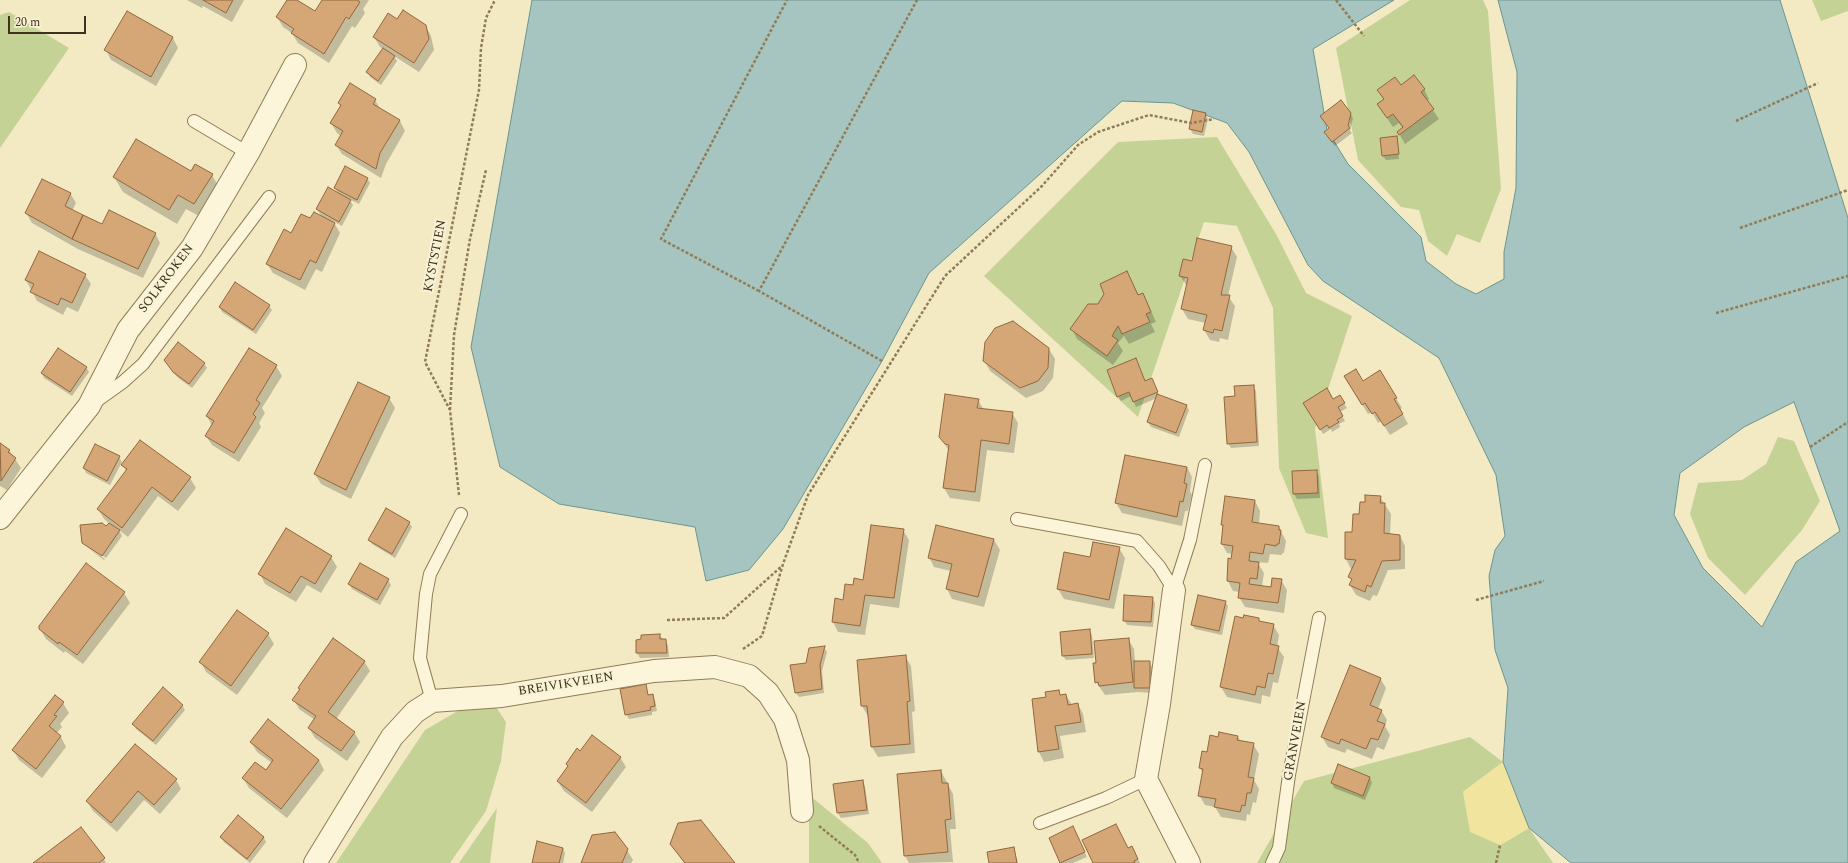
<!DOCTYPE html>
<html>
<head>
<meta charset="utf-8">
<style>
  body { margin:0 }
  #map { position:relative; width:1848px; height:863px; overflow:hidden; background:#f3eac4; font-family:Spectral,serif }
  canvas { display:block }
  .scale { position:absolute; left:8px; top:16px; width:78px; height:18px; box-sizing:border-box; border:2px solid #3e311d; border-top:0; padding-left:5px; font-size:12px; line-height:14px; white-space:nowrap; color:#3e311d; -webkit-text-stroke:3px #f9f2d5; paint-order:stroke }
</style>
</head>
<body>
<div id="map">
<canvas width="1848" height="863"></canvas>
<div class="scale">20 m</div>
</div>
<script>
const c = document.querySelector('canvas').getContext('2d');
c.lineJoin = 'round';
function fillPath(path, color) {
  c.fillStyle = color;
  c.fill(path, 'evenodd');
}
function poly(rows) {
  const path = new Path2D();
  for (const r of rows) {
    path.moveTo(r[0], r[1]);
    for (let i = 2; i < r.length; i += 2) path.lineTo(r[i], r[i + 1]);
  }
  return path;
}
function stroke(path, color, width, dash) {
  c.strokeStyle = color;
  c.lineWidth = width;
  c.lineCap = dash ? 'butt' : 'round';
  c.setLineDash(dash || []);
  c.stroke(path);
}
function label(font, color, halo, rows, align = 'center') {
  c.font = font + ' Spectral,serif';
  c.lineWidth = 4;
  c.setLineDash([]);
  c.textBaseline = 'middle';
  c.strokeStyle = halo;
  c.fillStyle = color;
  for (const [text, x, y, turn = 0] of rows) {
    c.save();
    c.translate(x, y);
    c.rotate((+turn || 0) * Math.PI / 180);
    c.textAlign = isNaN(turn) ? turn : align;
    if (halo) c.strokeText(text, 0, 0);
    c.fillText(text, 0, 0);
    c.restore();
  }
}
const green = poly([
  [1410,0,1483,0,1488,11,1501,189,1480,243,1457,234,1447,256,1428,241,1419,210,1401,207,1358,160,1336,48],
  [1812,0,1848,0,1848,11,1821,21],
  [9,12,69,48,0,148,0,15],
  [1217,137,1276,234,1306,293,1352,316,1315,429,1328,538,1306,533,1279,468,1273,308,1237,226,1204,222,1138,417,984,276,1118,142],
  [1778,437,1794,441,1820,501,1802,530,1745,595,1708,558,1690,514,1698,483,1742,480,1766,464],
  [494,704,506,722,501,761,486,811,450,863,336,863,425,730,468,705],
  [1470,737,1503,762,1463,792,1500,845,1529,828,1553,863,1257,863,1304,781],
  [809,795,868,843,882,863,809,863],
  [497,808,490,863,459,863]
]);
const sand = poly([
  [1503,762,1529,828,1500,845,1470,832,1463,792]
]);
const water = poly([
  [532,0,1394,0,1313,49,1327,130,1348,164,1421,237,1426,261,1456,284,1476,294,1504,279,1504,252,1516,188,1517,72,1498,0,1780,0,1848,218,1848,863,1571,863,1529,828,1503,762,1508,688,1495,650,1489,576,1495,550,1505,536,1496,475,1439,358,1323,281,1308,265,1249,152,1227,123,1173,103,1122,101,929,273,882,361,783,529,749,570,706,581,695,527,559,504,500,467,471,347,532,0],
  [1794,402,1840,531,1796,562,1762,627,1703,568,1674,515,1680,473,1744,427,1794,402]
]);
const shadow = poly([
  [187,0,244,0,232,22,203,6,202,8],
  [288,0,295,0,315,13,323,0,369,0,363,9,365,13,355,28,352,26,329,63,298,43,292,33,283,27,277,17],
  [128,12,173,38,178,48,156,86,111,60,106,50],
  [397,21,425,25,431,36,434,50,419,72,394,56,397,61,381,85,370,77,368,72,384,49,380,47,374,37],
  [1401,87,1424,89,1429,99,1427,101,1439,119,1405,144,1398,132,1403,128,1399,123,1393,127,1378,105,1384,100,1379,91],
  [375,100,381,110,400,121,405,131,386,164,381,178,342,154,336,145,341,136,337,133,331,123,341,107,339,103],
  [1194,111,1205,114,1208,119,1204,136,1193,134,1190,129],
  [1350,113,1353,118,1350,131,1352,133,1335,146,1328,137,1330,128,1321,117],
  [1396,137,1398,140,1397,140,1399,159,1386,160,1383,156],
  [192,173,212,175,220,189,203,218,186,209,177,224,123,192,114,177],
  [367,178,370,183,359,204,349,199,353,205,342,226,333,221,340,233,322,272,316,269,305,290,273,273,267,264,292,234,311,220,322,217,317,209,339,194,335,188],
  [70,193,76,203,72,211,103,226,155,233,160,243,143,278,78,249,32,223,26,213],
  [1231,247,1237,257,1228,296,1235,306,1228,340,1220,338,1219,342,1210,340,1204,330,1206,323,1188,319,1182,309,1187,286,1180,276,1193,262],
  [85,275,91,284,78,312,67,307,63,315,37,301,26,280],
  [1132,282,1139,296,1143,294,1148,304,1156,322,1151,324,1155,332,1129,344,1124,336,1118,343,1123,351,1113,365,1077,339,1072,329,1098,305],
  [269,306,272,310,256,334,222,312,220,307],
  [1049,349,1055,359,1053,378,1043,391,1026,398,990,371,984,360],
  [204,363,207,368,192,388,177,377,168,365],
  [276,366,282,376,262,408,265,413,259,423,261,427,239,462,212,445,206,436,212,426,207,416],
  [86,367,89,372,72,396,44,378,42,373],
  [1379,371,1402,408,1400,409,1408,424,1390,435,1381,421,1378,423,1372,412,1368,414,1351,386,1363,382],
  [1145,382,1154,384,1159,395,1186,405,1189,410,1179,437,1151,427,1148,422,1157,398,1136,407,1131,396,1121,401,1118,396],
  [1253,386,1256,391,1259,446,1231,448,1228,443],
  [1339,396,1347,408,1340,412,1345,421,1339,424,1340,427,1332,432,1331,429,1323,434,1304,403,1333,400],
  [389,398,395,408,351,499,321,484,315,474],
  [978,400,984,410,1012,413,1018,423,1014,453,987,450,980,502,950,498,944,488,949,451,940,437],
  [0,445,9,450,21,468,7,490,0,486],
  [95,445,119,457,122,462,110,485,86,473,84,468],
  [1125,456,1187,467,1192,477,1190,491,1192,495,1188,511,1185,511,1182,526,1122,513,1116,503],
  [123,465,190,478,196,488,178,511,158,496,128,537,119,530,122,536,106,558,84,543,110,524,104,519,98,509,126,471],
  [1316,471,1319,476,1320,498,1297,499,1294,494],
  [1380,497,1391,514,1390,535,1400,536,1405,546,1405,569,1388,570,1377,596,1373,595,1370,601,1356,595,1350,585,1352,581,1349,577,1353,569,1351,569,1346,559,1353,533,1366,503],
  [1255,501,1260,511,1259,524,1279,527,1286,541,1284,553,1282,553,1282,555,1270,554,1268,563,1257,562,1264,573,1262,586,1272,588,1281,580,1287,590,1284,613,1245,607,1239,597,1240,592,1233,591,1228,581,1229,559,1232,560,1233,554,1227,553,1222,544,1224,528,1222,525],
  [409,523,412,527,395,558,372,544,369,540],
  [937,526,994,540,1000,550,984,607,952,599,947,589,951,571,934,567,929,557],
  [903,530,909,540,899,608,870,604,865,635,838,632,833,622,844,601,864,581],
  [85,546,105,559,104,560],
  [1119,548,1125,558,1114,609,1064,599,1058,589,1091,558],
  [331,557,337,567,321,593,307,585,296,602,265,584,260,574],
  [388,580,391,585,380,605,352,589,349,584],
  [124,593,130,603,83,664,65,651,64,653,46,639,40,629],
  [1152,598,1155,603,1153,627,1127,625,1124,620],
  [1225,602,1228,606,1222,635,1195,629,1192,625],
  [238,611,268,634,274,644,237,695,206,672,201,662],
  [1244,619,1258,619,1260,622,1273,625,1279,635,1277,647,1284,657,1278,683,1273,682,1270,697,1262,695,1261,704,1227,697,1221,687],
  [1089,630,1092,635,1094,658,1066,660,1063,656],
  [659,635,668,645,669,657,640,658,637,653,637,641],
  [1128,639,1134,649,1135,662,1149,662,1152,667,1152,693,1138,692,1105,695,1096,682,1097,664],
  [824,648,827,652,822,671,824,693,799,697,796,693,807,664],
  [905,656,911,666,915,711,912,712,915,753,878,757,872,747,868,716,862,706,858,660],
  [364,661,370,671,336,719,354,732,360,742,347,761,315,738,309,728,315,720,299,709,294,700,300,690,299,688],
  [1380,678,1386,688,1378,709,1381,710,1387,720,1385,726,1390,735,1384,750,1377,747,1372,759,1347,749,1345,753,1328,747,1322,737],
  [645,685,649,696,652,695,655,700,657,711,652,712,652,715,629,719,626,714],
  [1058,691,1061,696,1066,695,1072,705,1078,704,1083,714,1086,732,1060,736,1064,758,1044,762,1039,752,1047,698],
  [63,703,69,713,60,724,62,727,56,734,61,737,66,747,42,778,19,760,13,750],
  [182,705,185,710,156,745,136,729,133,724],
  [1238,737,1241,742,1253,744,1259,754,1254,780,1259,789,1256,803,1253,802,1250,815,1247,814,1246,821,1221,817,1215,807,1205,805,1199,795,1203,774,1200,768,1208,753,1219,738],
  [251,742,319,760,324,770,287,818,249,788,243,778,266,771,272,763,257,752],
  [580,752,620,757,626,767,592,812,564,791,558,782],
  [941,771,953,794,956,829,950,829,953,862,909,863,905,856],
  [1370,778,1372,783,1365,800,1334,788,1332,783],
  [176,780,181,789,160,814,144,800,117,832,93,811,87,801],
  [862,781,865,786,869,814,841,818,838,813,834,785],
  [238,817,264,838,266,842,250,863,224,842,221,837],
  [1075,832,1087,857,1073,863,1061,863,1050,838],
  [671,844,733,863,684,863],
  [563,848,565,853,563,863,533,863],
  [1014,848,1018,863,990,863],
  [1128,849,1137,857,1140,863,1094,863],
  [627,850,633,860,631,863,582,863],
  [104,859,106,863,35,863]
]);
const building = poly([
  [203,0,233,0,226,13,203,0],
  [287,0,297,0,315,11,322,0,357,0,360,2,349,19,346,17,324,54,291,33,294,29,276,17,287,0],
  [403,10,426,25,429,39,414,63,373,37,388,13,397,19,403,10],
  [127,11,173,37,151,77,104,50,127,11],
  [383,48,395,56,378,81,366,72,383,48],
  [1414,75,1425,89,1421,92,1434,109,1399,135,1397,132,1403,127,1393,114,1387,118,1377,104,1384,99,1377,90,1395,77,1401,85,1414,75],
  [350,83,376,99,373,104,400,120,380,153,376,169,335,145,343,131,330,123,341,105,338,103,350,83],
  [1341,100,1351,113,1348,126,1350,128,1332,142,1324,132,1329,128,1320,116,1341,100],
  [1193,110,1206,113,1202,132,1189,129,1193,110],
  [1397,136,1399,154,1382,156,1380,138,1397,136],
  [136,139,191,171,195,164,213,174,194,204,178,195,169,210,113,177,136,139],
  [345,166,368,178,357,200,334,188,345,166],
  [42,179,71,193,65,206,83,215,72,239,25,213,42,179],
  [328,187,351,200,339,222,316,209,328,187],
  [109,210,156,233,138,269,72,239,83,215,102,224,109,210],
  [314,212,335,223,316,263,310,260,300,280,266,264,284,229,291,233,301,214,310,218,314,212],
  [1197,238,1232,246,1221,295,1230,295,1222,331,1214,329,1213,333,1203,330,1207,315,1181,309,1188,278,1179,276,1183,259,1192,261,1197,238],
  [39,251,86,274,72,303,61,298,58,305,30,292,34,284,25,280,39,251],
  [1127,271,1138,295,1143,293,1151,312,1146,314,1150,322,1122,334,1118,326,1112,336,1118,340,1107,356,1070,329,1088,304,1098,304,1104,294,1100,284,1127,271],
  [235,282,270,305,253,330,219,307,235,282],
  [1013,321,1049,348,1048,368,1038,381,1020,388,983,361,985,342,995,328,1013,321],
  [178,342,205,363,189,384,173,372,164,360,178,342],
  [58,348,87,367,70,392,41,373,58,348],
  [249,348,277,365,256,400,260,403,253,414,256,417,234,453,205,436,214,421,206,416,249,348],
  [1136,358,1145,381,1152,378,1158,392,1133,402,1129,392,1117,397,1107,370,1136,358],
  [1356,369,1363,381,1380,370,1397,398,1394,399,1403,414,1384,426,1375,412,1372,414,1365,403,1362,405,1344,376,1356,369],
  [358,382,390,397,346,490,314,474,358,382],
  [1254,385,1257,442,1227,444,1224,397,1235,396,1234,386,1254,385],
  [1327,388,1333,399,1340,395,1345,403,1338,407,1343,416,1337,420,1339,422,1329,428,1327,425,1320,430,1303,403,1327,388],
  [945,394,979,399,977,408,1013,412,1009,444,981,440,975,492,943,488,949,445,945,444,939,437,945,394],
  [1157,394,1187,405,1176,433,1147,422,1157,394],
  [140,440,191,477,172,502,152,487,122,528,97,509,127,469,121,465,140,440],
  [0,443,10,450,8,452,16,458,1,481,0,443],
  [95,444,120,456,107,481,83,468,95,444],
  [1125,455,1187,467,1184,483,1187,484,1183,502,1180,501,1177,517,1115,503,1125,455],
  [1317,470,1318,493,1293,494,1292,471,1317,470],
  [1365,495,1381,496,1380,503,1385,503,1384,533,1400,535,1400,560,1382,561,1371,587,1367,585,1365,592,1349,585,1352,579,1348,577,1356,560,1345,559,1345,532,1352,532,1353,514,1359,514,1360,502,1365,502,1365,495],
  [1225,496,1255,500,1252,522,1279,526,1279,530,1281,530,1279,544,1277,544,1276,546,1265,544,1263,554,1250,552,1249,561,1259,562,1257,579,1250,578,1249,584,1271,587,1272,578,1282,579,1278,603,1238,598,1240,583,1227,581,1228,558,1231,559,1233,546,1221,544,1223,525,1221,525,1225,496],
  [386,508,410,522,392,554,368,540,386,508],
  [102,523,106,526,109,523,120,530,102,556,82,543,80,525,102,523],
  [871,525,904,529,894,598,865,595,860,626,832,622,835,598,843,600,845,584,853,585,854,578,863,580,871,525],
  [936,525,994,539,978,597,946,589,952,564,928,558,936,525],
  [286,528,332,556,315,584,301,576,290,593,258,574,286,528],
  [1093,542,1120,547,1109,600,1057,589,1064,552,1090,557,1093,542],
  [86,563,125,592,77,655,59,642,58,644,39,629,39,626,86,563],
  [360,563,389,579,377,600,348,584,360,563],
  [1124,595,1153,597,1151,622,1123,621,1124,595],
  [1198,595,1226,601,1219,631,1191,625,1198,595],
  [237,610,269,633,231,686,199,662,237,610],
  [1244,615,1259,618,1259,621,1274,624,1270,644,1279,646,1273,674,1268,673,1265,688,1257,686,1255,695,1220,687,1235,616,1243,618,1244,615],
  [1090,629,1092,654,1062,656,1060,632,1090,629],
  [660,634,660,639,666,639,667,653,636,653,636,640,641,639,641,635,660,634],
  [333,638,365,661,328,712,355,732,341,751,308,728,316,716,292,700,300,689,298,688,333,638],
  [1129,638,1133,682,1099,686,1098,682,1095,683,1093,663,1096,663,1094,641,1129,638],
  [825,646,820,665,822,689,795,693,790,665,806,663,809,648,825,646],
  [906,655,910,701,907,702,910,744,871,747,867,706,861,706,857,660,906,655],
  [1134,661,1150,661,1150,688,1134,688,1134,661],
  [1350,665,1381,678,1370,705,1382,710,1377,721,1385,724,1378,740,1371,738,1366,749,1341,739,1339,744,1321,737,1350,665],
  [646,684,648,695,653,694,655,706,650,707,651,710,625,715,620,689,646,684],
  [163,687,183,705,153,741,132,724,163,687],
  [1059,690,1060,695,1066,694,1068,705,1078,703,1081,722,1055,726,1059,749,1038,752,1032,699,1046,697,1045,692,1059,690],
  [55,695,64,702,54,715,57,716,49,726,61,736,36,769,12,750,55,695],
  [268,719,319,760,281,809,242,778,255,762,266,770,273,760,250,742,268,719],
  [1219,732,1238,736,1237,740,1254,743,1248,777,1254,778,1251,793,1247,793,1245,806,1242,805,1240,812,1214,807,1216,799,1198,796,1203,769,1199,768,1202,751,1207,752,1210,735,1218,737,1219,732],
  [592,735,621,757,586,803,557,781,568,766,566,764,577,748,580,751,592,735],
  [135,744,177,779,154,805,138,791,111,823,86,801,135,744],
  [1338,764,1370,777,1363,796,1331,783,1338,764],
  [941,770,942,783,948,783,951,819,945,820,948,852,904,856,897,774,941,770],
  [863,780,867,810,837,813,833,784,863,780],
  [238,815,264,837,247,859,220,837,238,815],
  [701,820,735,863,685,863,670,844,678,823,701,820],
  [1116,824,1128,848,1132,846,1138,859,1134,861,1135,863,1093,863,1082,840,1116,824],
  [1073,826,1085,852,1060,863,1049,838,1073,826],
  [81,827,105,858,99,863,33,863,81,827],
  [615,832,628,849,622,863,581,863,592,835,615,832],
  [537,841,563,848,559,863,532,863,537,841],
  [1014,847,1017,863,989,863,987,852,1014,847]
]);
const path = poly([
  [1336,0,1364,36],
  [1736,121,1818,83],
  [1740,228,1848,190],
  [759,291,661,239,787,0],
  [1716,313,1848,276],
  [882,361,759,291,917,0],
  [450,410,454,335,470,239,486,170],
  [1810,447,1848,422],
  [459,495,450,410,425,362,479,90,481,48,486,18,495,0],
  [1476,600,1544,581],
  [667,620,724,618,783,565],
  [743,649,762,636,783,564,808,495,945,276,1042,186,1078,145,1098,132,1149,115,1191,123,1214,119],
  [819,826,855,855,859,863],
  [1496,863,1500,845]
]);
const service = poly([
  [194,121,248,153],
  [95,402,123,382,143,364,269,197],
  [1017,519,1137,541,1159,566,1174,590],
  [1174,590,1190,540,1205,465],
  [432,701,420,658,426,594,430,574,461,514],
  [1040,823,1106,798,1146,779],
  [1272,863,1279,848,1289,775,1319,618]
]);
const minor = poly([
  [0,518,89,406,128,330,192,248,248,153,295,65],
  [1174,590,1159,704,1146,779,1189,863],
  [315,863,392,737,415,712,432,701,502,696,654,671,715,667,749,676,768,693,785,719,798,760,802,811]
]);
const streetNames = [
  ["KYSTSTIEN",436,256,-79],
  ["SOLKROKEN",167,279,-53],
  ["BREIVIKVEIEN",566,685,-9],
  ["GRANVEIEN",1296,741,-80]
];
fillPath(green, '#c5d296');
fillPath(sand, '#f1e49f');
fillPath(water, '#a6c5c0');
stroke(water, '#6c958f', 1);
fillPath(shadow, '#0003');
fillPath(building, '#d5a776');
stroke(building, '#92673b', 1);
stroke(service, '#907c58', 14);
stroke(minor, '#907c58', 24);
stroke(path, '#907c58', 2.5, [3, 2]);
stroke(service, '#fcf5d9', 12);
stroke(minor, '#fcf5d9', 22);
label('13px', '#3e311d', '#f9f2d5', streetNames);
</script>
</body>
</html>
